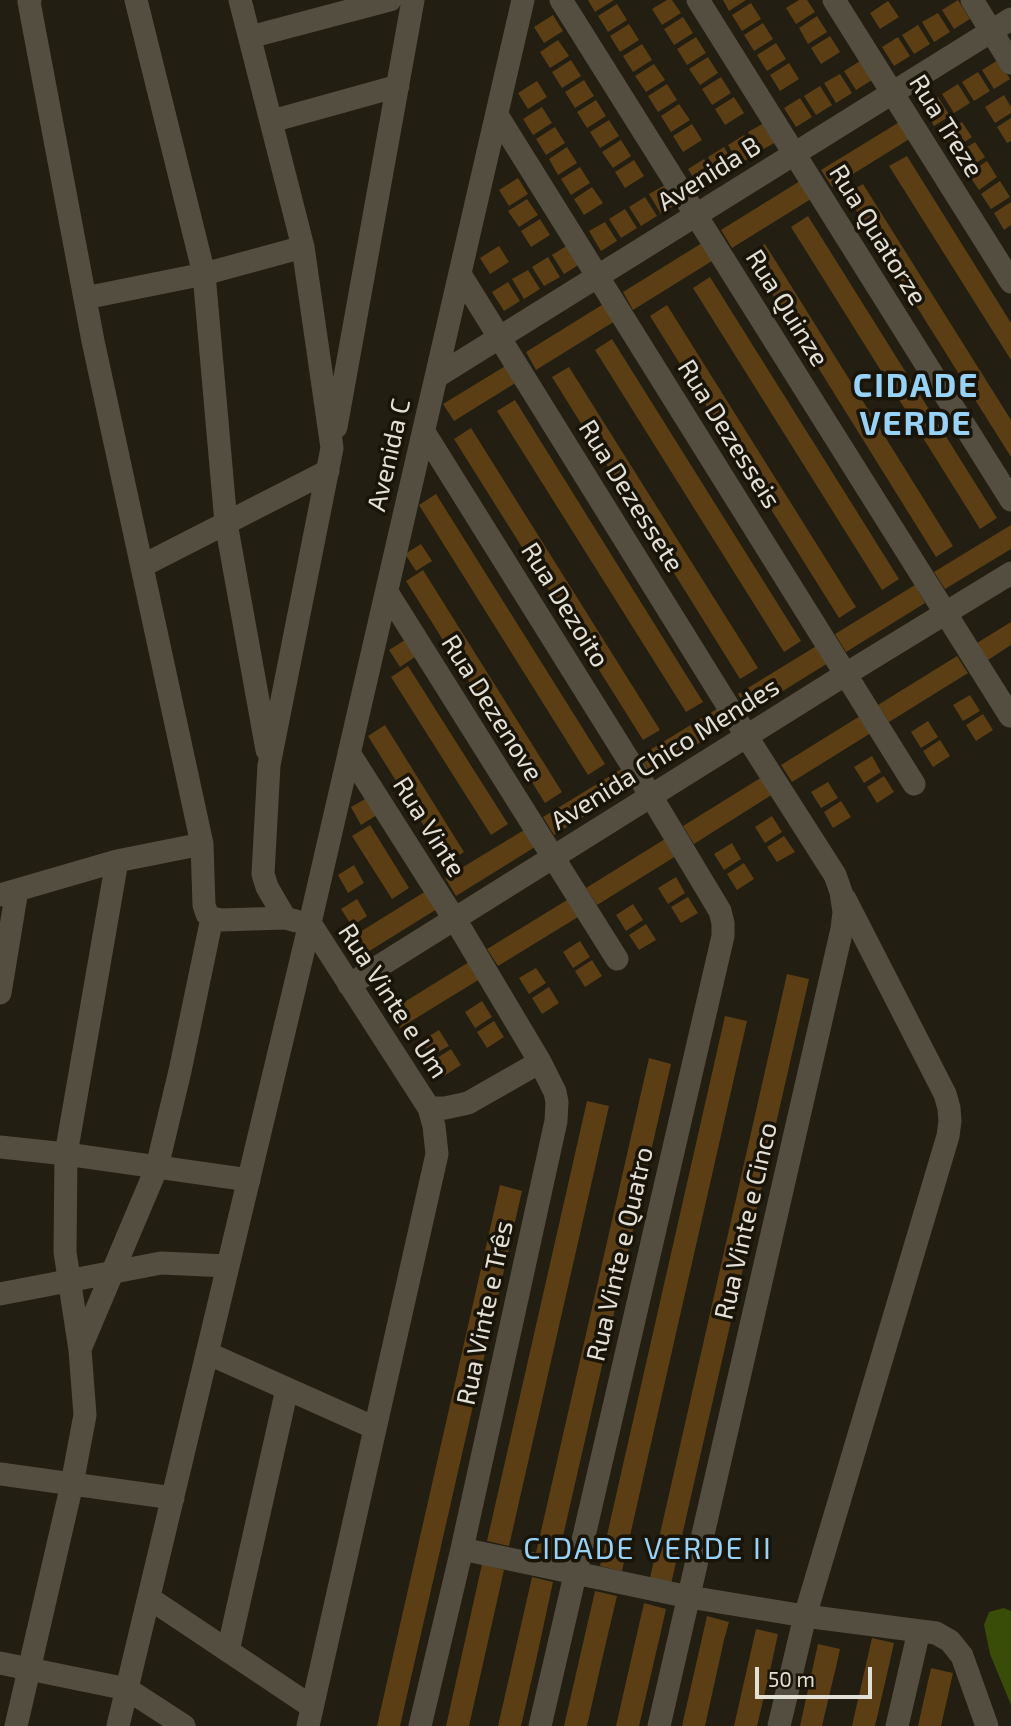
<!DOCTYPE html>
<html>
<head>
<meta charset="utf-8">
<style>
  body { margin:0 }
  #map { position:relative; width:1011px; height:1726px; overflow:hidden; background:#221e11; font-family:"Exo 2",sans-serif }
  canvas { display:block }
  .scale { position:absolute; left:755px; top:1667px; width:117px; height:32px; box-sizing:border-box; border:4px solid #e3e0d7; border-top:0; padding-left:9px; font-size:21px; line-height:24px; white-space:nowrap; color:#e3e0d7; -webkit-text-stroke:5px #191408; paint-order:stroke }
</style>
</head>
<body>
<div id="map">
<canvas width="1011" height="1726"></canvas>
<div class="scale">50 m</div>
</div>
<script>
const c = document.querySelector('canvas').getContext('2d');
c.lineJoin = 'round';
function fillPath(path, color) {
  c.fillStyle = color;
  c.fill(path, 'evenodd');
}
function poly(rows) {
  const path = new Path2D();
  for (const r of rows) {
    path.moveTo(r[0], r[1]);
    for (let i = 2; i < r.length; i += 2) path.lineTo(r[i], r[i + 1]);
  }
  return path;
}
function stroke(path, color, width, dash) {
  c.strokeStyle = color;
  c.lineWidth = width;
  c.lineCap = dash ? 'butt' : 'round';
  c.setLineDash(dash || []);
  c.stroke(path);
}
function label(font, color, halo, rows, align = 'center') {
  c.font = font + ' "Exo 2",sans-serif';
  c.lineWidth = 7;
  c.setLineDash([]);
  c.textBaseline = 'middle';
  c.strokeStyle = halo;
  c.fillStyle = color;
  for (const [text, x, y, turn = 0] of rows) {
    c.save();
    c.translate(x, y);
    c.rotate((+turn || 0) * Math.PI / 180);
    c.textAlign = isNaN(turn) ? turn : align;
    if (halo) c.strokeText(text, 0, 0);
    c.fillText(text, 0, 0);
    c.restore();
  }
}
const forest = poly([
  [1004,1608,1011,1611,1011,1705,990,1654,984,1625,989,1612]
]);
const building = poly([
  [588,0,614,0,595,12],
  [667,0,672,0,681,13,662,25,652,9],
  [723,0,746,0,729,11],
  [799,0,807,0,815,12,796,24,786,8],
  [958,0,970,19,954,29,942,10],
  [888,1,899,17,880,29,870,13],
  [751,3,761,19,742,31,732,15],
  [617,4,627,20,608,32,598,16],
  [938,13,950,32,934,42,922,22],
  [553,15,563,31,544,43,534,27],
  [817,16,827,32,808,44,799,28],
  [683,17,693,33,674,45,664,29],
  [763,23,773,39,754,51,744,35],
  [629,24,639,40,620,52,610,36],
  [918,25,930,44,914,54,902,35],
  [830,36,840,52,821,64,811,48],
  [696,37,706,53,687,65,677,49],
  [898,37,910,56,894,66,882,47],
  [558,40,569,56,550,68,540,52],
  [776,43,786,59,767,71,757,55],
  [642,44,652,60,633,72,623,56],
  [708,57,718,73,700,85,689,69],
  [571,60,581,76,562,88,552,72],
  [998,60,1010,79,994,89,982,70],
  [860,61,872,80,856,90,844,71],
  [789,63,799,79,780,91,770,75],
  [654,64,665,80,646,92,635,76],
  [978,72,990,91,974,101,962,82],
  [840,74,852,93,836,103,824,83],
  [721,77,731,93,712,105,702,89],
  [584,80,594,96,575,108,565,92],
  [537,81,547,97,528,109,518,93],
  [667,84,677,100,658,112,648,96],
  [958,84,970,103,954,113,942,94],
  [820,86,832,105,816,115,804,96],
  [1004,95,1011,107,1011,113,995,123,985,107],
  [734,97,744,113,725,125,715,109],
  [938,97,950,116,934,126,922,107],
  [800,98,812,117,796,127,784,108],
  [596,100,606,116,587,128,577,112],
  [679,104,690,120,671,132,661,116],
  [542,107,552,123,533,135,523,119],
  [1011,118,1011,141,1007,143,997,127],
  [609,120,619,136,600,148,590,132],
  [901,121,911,138,832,187,821,170],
  [962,122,972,137,953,150,943,134],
  [764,123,776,142,760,151,748,132],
  [692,124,702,140,683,152,673,136],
  [555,127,565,143,546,155,536,139],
  [744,135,756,154,739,164,728,145],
  [621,140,631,156,613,168,602,152],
  [975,142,985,157,966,170,956,154],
  [567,147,577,163,558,175,549,159],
  [724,147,735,166,719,176,708,157],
  [907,156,1011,323,1011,360,889,166],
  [704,159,715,179,700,188,688,169],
  [634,160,644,176,625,188,615,172],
  [987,161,997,177,979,190,968,174],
  [580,167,590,183,571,195,561,179],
  [518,178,528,194,509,206,499,190],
  [800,181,811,199,732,248,721,230],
  [1000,181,1010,197,991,209,981,194],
  [863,184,1011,420,1011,457,846,194],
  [665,185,677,204,661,214,649,194],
  [592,187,603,203,584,215,574,199],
  [645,197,657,216,641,226,629,207],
  [527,199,538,215,519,227,508,211],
  [1011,202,1011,225,1004,230,994,213],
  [625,209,637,228,621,238,609,219],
  [808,216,997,518,980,529,791,227],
  [540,219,550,235,531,247,521,231],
  [605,222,617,241,601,251,589,231],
  [702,243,712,261,633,310,623,292],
  [765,244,953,546,936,557,748,255],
  [568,245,580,264,564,274,552,255],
  [499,246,509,262,490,274,480,258],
  [548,257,560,277,544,286,532,267],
  [528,270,540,289,524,299,512,279],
  [710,277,899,579,882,590,693,288],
  [508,282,520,301,504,311,492,292],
  [605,303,615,321,536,370,526,352],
  [667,305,856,607,839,618,650,316],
  [612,339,801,641,784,652,595,350],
  [507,365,517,382,454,421,443,404],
  [569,367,758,668,740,679,552,377],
  [515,400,703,702,686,712,497,411],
  [471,428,660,730,643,740,454,439],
  [436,494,605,764,588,775,419,505],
  [1011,525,1011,549,945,589,934,572],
  [421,544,432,561,416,571,405,554],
  [423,570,562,792,545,803,406,581],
  [915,585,925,603,846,652,835,634],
  [1011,622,1011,645,988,660,977,643],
  [405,640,415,657,400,667,389,650],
  [818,645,828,663,749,712,738,694],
  [957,656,968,673,889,722,878,705],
  [408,666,508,824,491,835,391,677],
  [970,695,980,711,963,721,953,705],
  [720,707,730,724,651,773,640,756],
  [983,714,993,730,976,741,966,725],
  [860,716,871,733,792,782,781,765],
  [928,721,938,737,921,748,911,732],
  [385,725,464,852,447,863,368,736],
  [940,740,950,756,933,767,923,751],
  [872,756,881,772,864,783,854,767],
  [623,768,633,786,554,835,543,817],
  [884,776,894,792,877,803,867,787],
  [762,777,773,794,694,844,683,826],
  [828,782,838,798,821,808,811,792],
  [367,798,377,815,361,825,351,807],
  [841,801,851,817,833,828,824,812],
  [772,816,782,832,765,843,755,827],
  [370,825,409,888,392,899,352,836],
  [524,830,535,847,456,896,445,878],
  [784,836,795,852,777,862,767,847],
  [665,839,676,856,597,905,586,888],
  [732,843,741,859,724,870,714,854],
  [744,863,754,879,737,890,727,874],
  [354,865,364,883,348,893,338,875],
  [676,877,685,893,668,904,658,888],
  [426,891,437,909,358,958,347,940],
  [688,897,698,913,681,923,671,907],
  [357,899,367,916,352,926,341,909],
  [567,900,578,917,498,966,487,949],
  [633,904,643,920,626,931,616,915],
  [646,924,656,940,639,950,629,935],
  [580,941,590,957,573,968,563,952],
  [592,960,602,976,585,987,575,971],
  [469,962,480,979,400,1028,390,1011],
  [536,968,546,983,529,994,519,978],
  [787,974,809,979,671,1584,650,1578],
  [549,987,559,1003,542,1014,532,998],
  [482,1001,492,1017,475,1028,465,1012],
  [725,1016,747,1021,622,1571,600,1566],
  [494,1021,504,1037,487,1048,477,1032],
  [439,1030,449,1046,431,1056,421,1041],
  [451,1049,461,1065,444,1076,434,1060],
  [649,1058,671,1064,558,1558,536,1553],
  [587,1101,609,1106,509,1546,487,1541],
  [500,1185,522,1191,405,1704,400,1726,377,1726],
  [482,1564,504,1570,469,1726,446,1726],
  [532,1577,553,1582,537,1656,521,1726,498,1726],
  [595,1591,617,1596,604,1651,587,1726,564,1726],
  [644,1603,666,1609,662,1627,639,1726,616,1726],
  [707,1616,729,1622,724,1640,705,1726,682,1726],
  [756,1629,778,1634,770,1671,757,1726,734,1726],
  [872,1638,894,1643,890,1661,875,1726,852,1726],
  [818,1644,840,1649,836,1667,822,1726,800,1726],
  [931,1668,953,1673,941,1726,918,1726]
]);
const minor = poly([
  [30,0,29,2,93,341,202,844,204,905,207,914,212,918,220,920,285,918],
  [136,0,204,274,226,523,267,750],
  [240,0,303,247,332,448,269,765,263,874,267,887,285,918,296,921],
  [561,0,1010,716],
  [698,0,1011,500],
  [834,0,1011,282],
  [972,0,1011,63],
  [250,37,390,0],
  [497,115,914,784],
  [272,121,398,86],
  [460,274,754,748,835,875,841,892,844,912,842,929,659,1726],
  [85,298,204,274,303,247],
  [436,377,1011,19],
  [336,427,413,0],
  [424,432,651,796,720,911,723,923,723,936,540,1726],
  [142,566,328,471],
  [387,592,617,959],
  [349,753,462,931,540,1062,555,1092,557,1102,556,1121,462,1549,420,1726],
  [0,895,117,861,202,844],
  [349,985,846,674,1011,573],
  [0,993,17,890],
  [429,1108,445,1108,468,1103,540,1062],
  [0,1147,66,1154,249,1180],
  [0,1294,161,1263,228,1266],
  [80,1349,157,1167,180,1071,212,918],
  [207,1353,375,1428],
  [0,1474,173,1498],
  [462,1549,689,1597,805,1616,936,1633,950,1641,962,1656,987,1726],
  [149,1598,312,1707],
  [228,1651,287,1389],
  [0,1663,127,1689,184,1726],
  [16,1726,72,1484,85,1415,80,1350,65,1252,66,1154,117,861],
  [118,1726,310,923,523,0],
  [308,1726,437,1154,434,1126,429,1108,310,923],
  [779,1726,805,1616,948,1136,950,1121,949,1108,945,1094,845,899],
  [897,1726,919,1631]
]);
const streetNames = [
  ["Rua Treze",946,126,58],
  ["Avenida B",709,174,-32],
  ["Rua Quatorze",878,235,58],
  ["Rua Quinze",787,308,58],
  ["Rua Dezesseis",729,434,58],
  ["Avenida C",389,455,-77],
  ["Rua Dezessete",631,496,58],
  ["Rua Dezoito",565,605,58],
  ["Rua Dezenove",492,708,58],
  ["Avenida Chico Mendes",665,754,-32],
  ["Rua Vinte",429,827,58],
  ["Rua Vinte e Um",393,1001,57],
  ["Rua Vinte e Cinco",746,1221,-77],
  ["Rua Vinte e Quatro",620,1254,-77],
  ["Rua Vinte e Três",485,1313,-78]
];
const quarterNames = [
  ["CIDADE VERDE II",648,1549]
];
const districtNames = [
  ["CIDADE",916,386],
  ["VERDE",916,424]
];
fillPath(forest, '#394d08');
fillPath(building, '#5c3e15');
stroke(minor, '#534e40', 23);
label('26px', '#e3e0d7', '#191408', streetNames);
c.letterSpacing = '2px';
label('30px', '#97d2f8', '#191408', quarterNames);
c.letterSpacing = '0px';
c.letterSpacing = '2px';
label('bold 33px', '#97d2f8', '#191408', districtNames);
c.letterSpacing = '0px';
</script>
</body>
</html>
